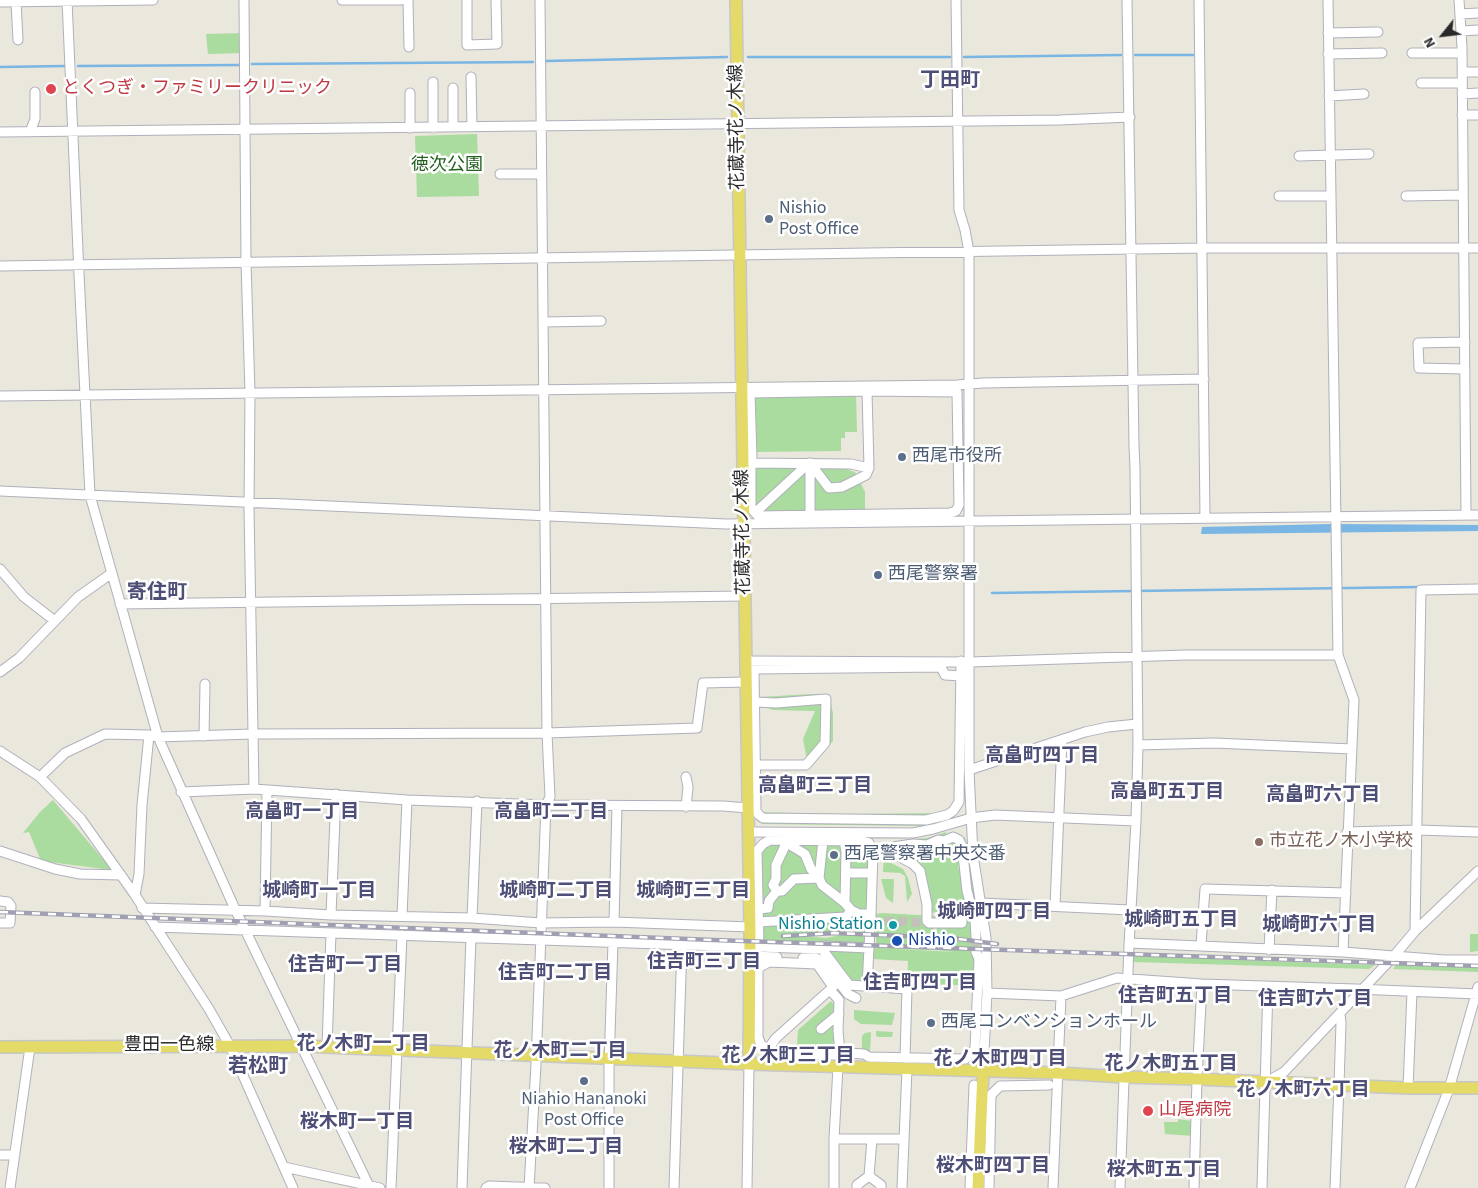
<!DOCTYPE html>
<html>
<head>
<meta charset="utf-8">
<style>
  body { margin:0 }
  #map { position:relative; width:1478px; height:1188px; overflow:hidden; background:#eae7dd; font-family:"Source Sans 3",sans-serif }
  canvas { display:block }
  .north { position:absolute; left:1418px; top:10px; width:50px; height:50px; -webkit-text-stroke:4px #fff; paint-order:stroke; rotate:241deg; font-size:14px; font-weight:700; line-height:20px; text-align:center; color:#292929 }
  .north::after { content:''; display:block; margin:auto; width:18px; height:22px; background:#292929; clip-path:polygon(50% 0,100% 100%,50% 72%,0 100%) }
</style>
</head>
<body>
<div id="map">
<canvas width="1478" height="1188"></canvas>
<div class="north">N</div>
</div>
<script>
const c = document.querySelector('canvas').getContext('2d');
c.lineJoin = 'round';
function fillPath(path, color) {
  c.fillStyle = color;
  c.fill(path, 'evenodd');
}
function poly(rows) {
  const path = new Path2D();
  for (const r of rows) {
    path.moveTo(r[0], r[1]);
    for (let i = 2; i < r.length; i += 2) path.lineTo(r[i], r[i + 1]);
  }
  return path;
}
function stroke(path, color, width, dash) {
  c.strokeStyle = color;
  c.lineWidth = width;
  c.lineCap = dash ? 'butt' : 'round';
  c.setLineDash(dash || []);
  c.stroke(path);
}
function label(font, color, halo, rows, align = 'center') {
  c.font = font + ' "Source Sans 3","Noto Sans JP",sans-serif';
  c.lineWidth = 5;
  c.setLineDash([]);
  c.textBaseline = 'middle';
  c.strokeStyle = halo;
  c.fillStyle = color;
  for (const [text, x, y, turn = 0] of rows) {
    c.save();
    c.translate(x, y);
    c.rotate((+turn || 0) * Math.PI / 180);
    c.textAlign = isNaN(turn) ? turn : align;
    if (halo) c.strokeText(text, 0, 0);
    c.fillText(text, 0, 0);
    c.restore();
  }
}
const green = poly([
  [243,33,243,53,208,54,206,34],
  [477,134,479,196,417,197,415,136],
  [856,393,857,432,845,432,845,438,841,438,841,451,754,452,753,396],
  [813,460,813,475,825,466,837,466,855,472,865,492,865,512,812,518,749,510,748,461],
  [811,694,829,694,833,713,833,741,817,759,807,760,803,739,815,711,773,710,759,705,759,697],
  [53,800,112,870,41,861,29,832,23,833,40,812],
  [754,812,838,814,946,813,948,820,925,826,762,824],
  [946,832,946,836,957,842,965,837,969,860,958,866,959,870,960,870,969,861,976,899,968,901,963,890,966,904,960,908,976,901,983,954,972,953,976,960,975,986,907,983,908,961,873,959,874,948,876,948,876,925,855,924,858,917,854,915,854,931,783,934,826,938,874,928,870,990,845,985,820,954,753,944,760,851,769,842,864,843,871,850,869,915,882,913,935,916,933,950,877,948,956,952,935,950,938,914,936,912,931,913,920,863,916,864,899,855,898,842,901,840,927,838],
  [884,850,889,862,903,869,908,878,912,894,907,902,905,876,900,873,883,872],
  [881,879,894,879,893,903,886,898],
  [1470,934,1478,934,1478,951,1470,952],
  [1133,956,1375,965,1369,969,1133,962],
  [1400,959,1478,962,1478,972,1393,969],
  [831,1001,836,1007,833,1051,791,1050,797,1044,798,1030],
  [854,1010,895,1013,892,1025,861,1024,854,1019],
  [876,1031,893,1032,892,1037,879,1037,876,1036],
  [871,1032,870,1052,862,1052,862,1036,865,1033],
  [774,1054,832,1056,832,1060,772,1059],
  [1178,1119,1192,1121,1194,1136,1165,1134,1164,1122,1178,1122]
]);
const water = poly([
  [1331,524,1478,525,1478,531,1201,534,1202,527]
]);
const stream = poly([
  [1135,55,1193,55],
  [748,57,950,57],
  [964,57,1121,55],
  [546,61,727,57],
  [252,64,533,62],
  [78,66,240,65],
  [0,67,65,66],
  [992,593,1420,587]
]);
const minorTunnel = poly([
  [871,920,929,923],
  [976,937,976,952]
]);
const minor = poly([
  [67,0,79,274,90,495,93,506,158,737,235,909,370,1188],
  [244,0,246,262,250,393,249,509,254,789],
  [342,0,401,0],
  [408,0,409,47],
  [467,0,467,45,497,44,496,0],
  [956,0,959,210,965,230,969,252,969,770,973,855,986,938,987,993,983,1072],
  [1199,0,1205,518],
  [1328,0,1338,655,1354,700,1343,952],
  [1459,0,1462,47,1466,515],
  [0,2,153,0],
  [16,2,18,40],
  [1460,14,1478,13],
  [1461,31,1478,30],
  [1328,33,1378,32],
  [1412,53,1462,53],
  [1328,54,1382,53],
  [1462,72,1478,72],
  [471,77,472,127],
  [433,82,433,128],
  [1421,83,1462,83],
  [1462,94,1478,93],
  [1329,96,1364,94],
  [1462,115,1478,115],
  [453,127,453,88],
  [410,128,410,93],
  [0,132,1060,120,1130,117],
  [30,132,35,119,35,92],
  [1299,156,1369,154],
  [500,174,541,174],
  [1279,196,1330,196],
  [1406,196,1463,195],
  [0,266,1203,248,1478,248],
  [543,322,601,321],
  [1465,342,1418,343,1419,368,1465,369],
  [867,391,957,392,959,505,956,511,950,513,758,516,751,508,751,463,752,457,750,393,867,391],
  [0,396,957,385,983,383,1204,379],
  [751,463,851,464,869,468],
  [810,463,829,488,842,487,866,475,869,468,867,391],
  [810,463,810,515],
  [0,491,726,524,1478,515],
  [758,510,809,463],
  [0,569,24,597,55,621],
  [120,604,745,596],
  [746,661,970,662,1185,655,1338,655],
  [754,669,941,667,945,675,961,676],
  [754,670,756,811,759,815,763,818,926,820,947,815,953,811,959,802,961,661],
  [0,672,19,658,78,597,112,573],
  [755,702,776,703,826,699,825,743,806,765,755,765],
  [204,736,205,684],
  [1138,745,1214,743,1352,749],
  [0,751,40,777,81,819,135,895,209,1009,230,1046,293,1188],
  [969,770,1085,732,1108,727,1137,724],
  [40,777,65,753,105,734,149,735,158,737,253,734,547,733,697,728,703,683,746,682],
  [181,792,254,789,407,800,546,805,723,806,748,808],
  [686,807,688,787,686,777],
  [749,832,913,833,933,829,971,818,995,815,1136,821],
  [1347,832,1418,830,1478,832],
  [844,841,846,852,845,903,851,910,859,914,871,914,871,917],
  [785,842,805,854,811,869,819,878,822,885,845,903],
  [893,847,913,844,927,845,938,840,944,841,953,837,959,840,962,846,967,891,975,920,976,937],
  [896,847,898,856,913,864,920,871,927,904,927,921],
  [0,851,55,869,80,874,121,875],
  [846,873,872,873],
  [777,891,773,885,776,879,776,865,784,848,786,840],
  [135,895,139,874,142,805,149,735],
  [0,901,8,902,11,906,10,923,0,923],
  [981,903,1130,910],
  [1055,906,1062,740],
  [142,908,265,911,331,915,472,918,541,923,614,922,750,927],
  [758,909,768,908,769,901,777,891,782,891,794,879,819,878,823,840],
  [265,911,267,790],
  [871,914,873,851,869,843,860,841,770,840,763,844,757,851,759,947,822,949,849,985,907,989,905,1058],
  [331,915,336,794],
  [402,916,407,800],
  [472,918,477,801],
  [614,922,617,806],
  [758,922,846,917,851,910],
  [929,923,962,923,962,908,971,906],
  [155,927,750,947],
  [1415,931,1421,590,1478,589],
  [1129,943,1343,952,1445,960,1478,960],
  [1201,945,1205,889,1346,893],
  [822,949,824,946,869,948],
  [1269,950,1272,890],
  [750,956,777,957],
  [803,958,816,958,822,961,848,994,856,998],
  [867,987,870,928],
  [830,990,839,1000,838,1031,840,1053],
  [987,993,1061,996,1117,978,1202,984,1356,989,1478,994],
  [821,1029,839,1014],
  [327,1047,331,933],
  [768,1049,776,1038,833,987,817,964,769,962,758,968,758,1037,761,1045,768,1049,782,1053,834,1055,848,1053,864,1054,869,1057,965,1059,972,1053,975,1048,978,980,979,959,976,952],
  [1266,1082,1284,1072,1394,956,1415,931,1478,871],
  [1408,1088,1412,992],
  [834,1139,904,1139],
  [0,1155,15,1155],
  [284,1167,380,1188],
  [869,1176,881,1185,881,1188],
  [10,1188,30,1047],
  [391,1188,402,935],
  [462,1188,471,937],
  [486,1188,489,1186,545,1188],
  [529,1188,536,1064,546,805,550,797,547,733,540,0],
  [609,1188,609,1066,613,942],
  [674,1188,682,944],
  [747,1188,749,1064],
  [834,1188,834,1139,838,1067],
  [857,1188,857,1185,869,1176,872,1139],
  [902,1188,907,1069],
  [970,1188,974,1085],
  [989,1188,991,1095,1000,1086,1049,1085],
  [1053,1188,1061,996],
  [1120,1188,1129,945,1136,821,1138,745,1135,468,1134,446,1127,0],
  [1194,1188,1197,1079,1202,984],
  [1262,1188,1268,987],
  [1335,1188,1339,1085,1341,1023,1340,1014],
  [1410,1188,1449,1089,1478,987]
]);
const major = poly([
  [736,0,750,933,749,1064],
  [0,1047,301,1046,749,1064,1058,1073,1124,1077,1197,1079,1408,1088,1478,1088],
  [978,1188,983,1072]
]);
const rail = poly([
  [0,912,713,940,1478,966],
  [783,936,835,933,951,938,997,944]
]);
const markers = [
  [51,89,6,"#e0444e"],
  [769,219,5,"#5c6f8a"],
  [902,457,5,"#5c6f8a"],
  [878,575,5,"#5c6f8a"],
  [1259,842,5,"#8d6e63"],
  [834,855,5,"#5c6f8a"],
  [893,925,5,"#0f9aa8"],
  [897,941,6,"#1a4fb4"],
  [931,1023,5,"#5c6f8a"],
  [584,1081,5,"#5c6f8a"],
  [1148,1111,6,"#e0444e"]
];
const healthNames = [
  ["とくつぎ・ファミリークリニック",62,89],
  ["山尾病院",1159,1111]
];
const streetNames = [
  ["花蔵寺花ノ木線",738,127,-91],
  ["花蔵寺花ノ木線",744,532,-91],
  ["豊田一色線",169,1046]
];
const parkNames = [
  ["徳次公園",447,166]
];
const serviceNames = [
  ["Nishio",779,209],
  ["Post Office",779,230],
  ["西尾市役所",912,457],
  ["西尾警察署",888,575],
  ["西尾警察署中央交番",844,855],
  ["西尾コンベンションホール",941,1023],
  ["Niahio Hananoki",584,1100,"center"],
  ["Post Office",584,1121,"center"]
];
const educationNames = [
  ["市立花ノ木小学校",1269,842]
];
const cultureNames = [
  ["Nishio Station",883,925]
];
const transitNames = [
  ["Nishio",908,941]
];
const neighbourhoodNames = [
  ["高畠町四丁目",1042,757],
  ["高畠町三丁目",815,787],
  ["高畠町五丁目",1167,793],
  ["高畠町六丁目",1323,796],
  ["高畠町一丁目",302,813],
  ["高畠町二丁目",551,813],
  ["城崎町一丁目",319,892],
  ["城崎町二丁目",556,892],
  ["城崎町三丁目",693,892],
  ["城崎町四丁目",994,913],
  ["城崎町五丁目",1181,921],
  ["城崎町六丁目",1319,926],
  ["住吉町三丁目",704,963],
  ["住吉町一丁目",345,966],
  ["住吉町二丁目",555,974],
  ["住吉町四丁目",920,984],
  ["住吉町五丁目",1175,997],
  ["住吉町六丁目",1315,1000],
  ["花ノ木町一丁目",363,1045],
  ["花ノ木町二丁目",560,1052],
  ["花ノ木町三丁目",788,1057],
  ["花ノ木町四丁目",1000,1060],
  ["花ノ木町五丁目",1171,1065],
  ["花ノ木町六丁目",1303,1091],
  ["桜木町一丁目",357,1123],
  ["桜木町二丁目",566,1148],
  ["桜木町四丁目",993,1167],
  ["桜木町五丁目",1164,1171]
];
const quarterNames = [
  ["丁田町",950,82],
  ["寄住町",157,594],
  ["若松町",258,1068]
];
fillPath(green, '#a9dc9e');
fillPath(water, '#79b6e3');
stroke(stream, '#79b6e3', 2.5);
stroke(minorTunnel, '#c3c1b9', 9, [9, 4.5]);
stroke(minor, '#b0b0bc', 11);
stroke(major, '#c7c7c7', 14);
stroke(minor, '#fff', 9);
stroke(major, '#e4da68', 11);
stroke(rail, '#a0a0b2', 4.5);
stroke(rail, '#fff', 2.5, [8]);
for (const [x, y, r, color] of markers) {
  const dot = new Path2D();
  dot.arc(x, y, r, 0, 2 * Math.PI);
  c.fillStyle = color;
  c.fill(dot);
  stroke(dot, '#fff', 2);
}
label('18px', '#be3a42', '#fff', healthNames, 'left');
label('18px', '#292929', '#fff', streetNames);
label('18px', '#236020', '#fff', parkNames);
label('18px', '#4e5e75', '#fff', serviceNames, 'left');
label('18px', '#785e54', '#fff', educationNames, 'left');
label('18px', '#0d838f', '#fff', cultureNames, 'right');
label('18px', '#164399', '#fff', transitNames, 'left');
label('bold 19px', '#4e4f76', '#fff', neighbourhoodNames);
label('bold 20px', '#4e4f76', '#fff', quarterNames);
</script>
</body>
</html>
